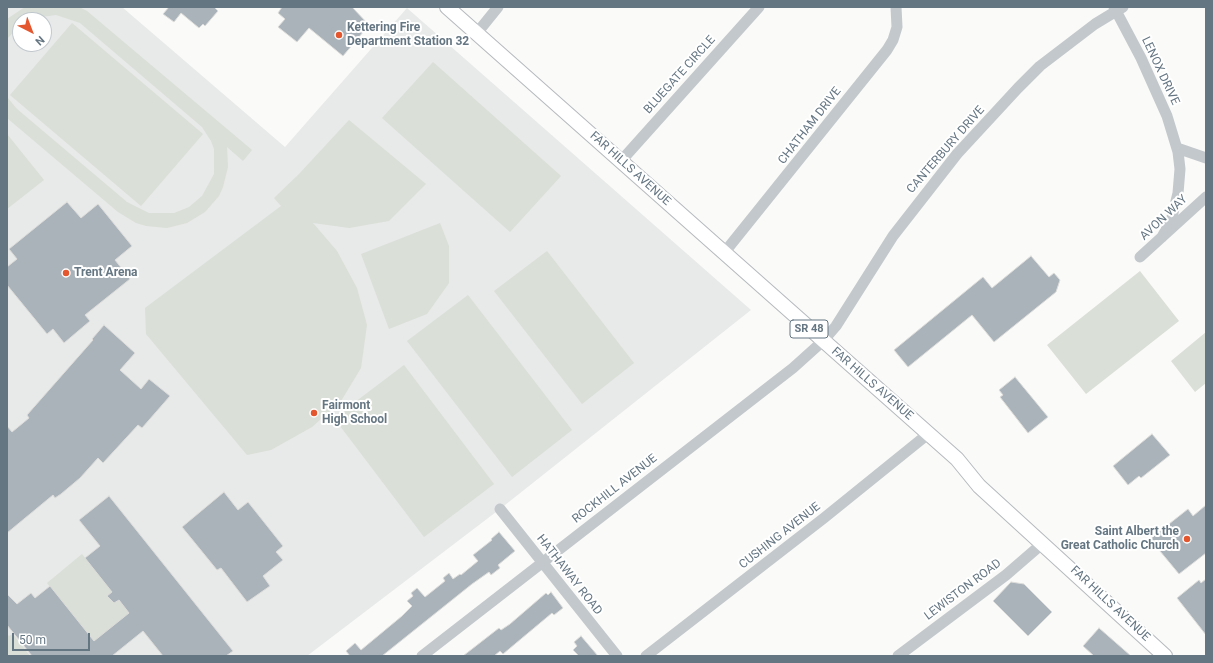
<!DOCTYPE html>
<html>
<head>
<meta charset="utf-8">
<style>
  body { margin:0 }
  #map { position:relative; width:1213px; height:663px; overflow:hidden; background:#fafaf8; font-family:Roboto,sans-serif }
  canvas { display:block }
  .frame { position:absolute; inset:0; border:8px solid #657683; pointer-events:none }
  .north { position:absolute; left:12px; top:12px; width:40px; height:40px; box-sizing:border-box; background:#fff; border:1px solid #c1c8cd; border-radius:50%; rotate:138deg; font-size:11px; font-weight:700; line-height:16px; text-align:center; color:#657683 }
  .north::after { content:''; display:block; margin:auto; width:14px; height:18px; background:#e4572e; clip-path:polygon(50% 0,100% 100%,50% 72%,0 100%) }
  .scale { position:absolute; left:12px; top:633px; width:78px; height:18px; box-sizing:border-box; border:2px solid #657683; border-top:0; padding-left:5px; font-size:12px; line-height:14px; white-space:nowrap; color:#657683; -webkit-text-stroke:3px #fff; paint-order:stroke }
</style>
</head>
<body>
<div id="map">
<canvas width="1213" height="663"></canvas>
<div class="frame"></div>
<div class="north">N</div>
<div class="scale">50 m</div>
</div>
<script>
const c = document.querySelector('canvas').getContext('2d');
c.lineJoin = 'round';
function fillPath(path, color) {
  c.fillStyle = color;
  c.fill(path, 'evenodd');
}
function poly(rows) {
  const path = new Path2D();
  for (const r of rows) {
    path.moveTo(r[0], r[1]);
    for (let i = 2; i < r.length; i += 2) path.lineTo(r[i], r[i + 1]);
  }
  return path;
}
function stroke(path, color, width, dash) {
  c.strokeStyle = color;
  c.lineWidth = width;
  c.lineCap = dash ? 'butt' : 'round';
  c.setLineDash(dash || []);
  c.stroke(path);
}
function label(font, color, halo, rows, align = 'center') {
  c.font = font + ' Roboto,sans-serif';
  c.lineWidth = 4;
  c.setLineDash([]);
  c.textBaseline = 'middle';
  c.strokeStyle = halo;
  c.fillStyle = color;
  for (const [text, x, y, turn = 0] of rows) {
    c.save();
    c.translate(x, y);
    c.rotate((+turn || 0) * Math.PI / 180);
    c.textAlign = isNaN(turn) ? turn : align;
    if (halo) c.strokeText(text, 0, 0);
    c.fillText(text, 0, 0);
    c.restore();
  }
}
const built = poly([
  [7,7,122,7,285,147,407,8,751,310,500,509,307,656,7,656],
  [20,20,44,20,44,44,20,44]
]);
const green = poly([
  [25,7,79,7,87,11,252,150,243,161,227,147,228,167,223,187,219,196,205,212,187,223,167,228,146,226,136,223,118,212,7,118,7,97,17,109,127,202,149,213,174,213,189,207,202,196,214,174,214,149,211,141,202,127,80,23,56,15,20,20,20,25,7,39,7,19],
  [72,23,203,134,141,206,10,95],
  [433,62,561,176,510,232,382,118],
  [349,120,426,184,389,221,349,228,313,223,337,251,357,288,367,325,361,368,341,401,312,427,271,450,247,455,146,334,145,308,281,206,274,198,299,174],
  [7,134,44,180,7,209],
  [440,223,449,246,449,283,427,314,389,329,361,254],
  [547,251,634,363,582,404,494,291],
  [1140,271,1179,321,1086,394,1047,345],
  [468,295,572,430,512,477,407,341],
  [1206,332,1206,383,1195,392,1171,361],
  [404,365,494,484,424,537,334,418],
  [82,554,129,613,94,641,47,583],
  [7,634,9,636,13,634,30,656,7,656]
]);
const building = poly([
  [169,7,214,7,218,11,205,26,203,24,199,28,181,13,174,22,163,14,169,7],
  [282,7,352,7,369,25,343,56,309,28,297,42,278,27,285,19,278,13,282,7],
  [67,202,81,218,98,204,132,246,115,260,130,279,85,315,90,321,64,343,53,329,47,334,7,285,7,267,17,259,9,249,67,202],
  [1031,256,1049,277,1054,273,1060,280,1056,292,994,342,972,315,908,367,894,350,983,277,992,288,1031,256],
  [104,325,135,353,120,370,141,389,149,379,170,396,142,428,138,425,103,463,98,458,80,478,61,494,55,498,53,495,7,533,7,426,12,432,29,418,27,415,93,340,92,339,104,325],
  [1015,377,1048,417,1028,433,1000,397,1003,395,999,390,1015,377],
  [1152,434,1170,455,1141,478,1139,476,1128,485,1113,466,1152,434],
  [224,492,238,510,248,502,283,546,276,552,283,560,263,576,270,586,247,602,221,568,217,570,182,527,224,492],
  [109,496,233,651,226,656,163,656,143,631,112,656,32,656,7,625,7,594,17,604,31,593,35,598,50,586,94,641,129,613,119,600,114,603,107,596,112,592,85,558,100,546,79,520,109,496],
  [1206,505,1206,553,1179,574,1150,539,1188,509,1193,516,1206,505],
  [499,532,515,551,498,565,500,568,491,575,489,572,472,584,382,656,350,656,346,651,355,643,361,650,402,616,412,606,407,601,413,596,411,593,417,588,425,597,445,581,443,578,449,573,453,579,460,574,461,575,478,561,473,555,492,540,491,539,499,532],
  [1206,579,1206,635,1177,598,1199,580,1201,583,1206,579],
  [1011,582,1024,584,1052,612,1028,636,993,601,1011,582],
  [551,592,563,608,554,615,552,613,503,654,500,651,494,656,463,656,499,628,501,630,510,624,546,593,548,595,551,592],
  [1099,628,1131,656,1094,656,1083,646,1099,628],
  [581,636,598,656,579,656,573,650,577,646,574,642,581,636]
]);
const minor = poly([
  [1114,7,1141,58,1167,116,1178,152,1180,169,1178,193,1171,221,1162,237],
  [477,33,498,7],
  [1177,148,1206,158],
  [621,161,759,7],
  [724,253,887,50,893,40,897,27,896,7],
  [1140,257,1206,197],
  [500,509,617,656],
  [422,656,793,368,823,341,836,326,893,236,957,154,1018,88,1040,66,1095,24,1123,7],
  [646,656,824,518,928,434],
  [898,656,1006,575,1043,543]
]);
const major = poly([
  [447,7,957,459,979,486,1165,656]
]);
const markers = [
  [339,35,4,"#e4572e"],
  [66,273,4,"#e4572e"],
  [314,413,4,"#e4572e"],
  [1187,539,4,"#e4572e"]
];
const shields = [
  [809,329,38]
];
const shieldNames = [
  ["SR 48",809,329]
];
const poiNames = [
  ["Kettering Fire",347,28],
  ["Department Station 32",347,42],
  ["Trent Arena",74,273],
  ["Fairmont",322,406],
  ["High School",322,420],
  ["Saint Albert the",1179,532,"right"],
  ["Great Catholic Church",1179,546,"right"]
];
const streetNames = [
  ["LENOX DRIVE",1160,71,65],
  ["BLUEGATE CIRCLE",680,75,-48],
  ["CHATHAM DRIVE",810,126,-52],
  ["CANTERBURY DRIVE",946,150,-49],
  ["FAR HILLS AVENUE",630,169,42],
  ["AVON WAY",1164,218,-43],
  ["FAR HILLS AVENUE",872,384,41],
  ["ROCKHILL AVENUE",615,489,-38],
  ["CUSHING AVENUE",780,536,-38],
  ["HATHAWAY ROAD",569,575,52],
  ["LEWISTON ROAD",963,590,-37],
  ["FAR HILLS AVENUE",1110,604,43]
];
fillPath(built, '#e8e9e9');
fillPath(green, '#dadfd7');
fillPath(building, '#aab3b9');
stroke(building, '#dcdcda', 1);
stroke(major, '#b5babe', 16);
stroke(minor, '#c3c8cc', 11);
stroke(major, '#fff', 14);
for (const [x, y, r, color] of markers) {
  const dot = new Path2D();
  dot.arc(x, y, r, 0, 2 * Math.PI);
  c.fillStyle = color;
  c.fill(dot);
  stroke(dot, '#fff', 1.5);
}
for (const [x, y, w] of shields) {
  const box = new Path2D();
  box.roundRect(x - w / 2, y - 9, w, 18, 3);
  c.fillStyle = '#fff';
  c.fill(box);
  stroke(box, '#657683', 1);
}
label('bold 11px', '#657683', null, shieldNames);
label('bold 12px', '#657683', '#fff', poiNames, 'left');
label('12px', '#657683', '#fff', streetNames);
</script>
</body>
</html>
